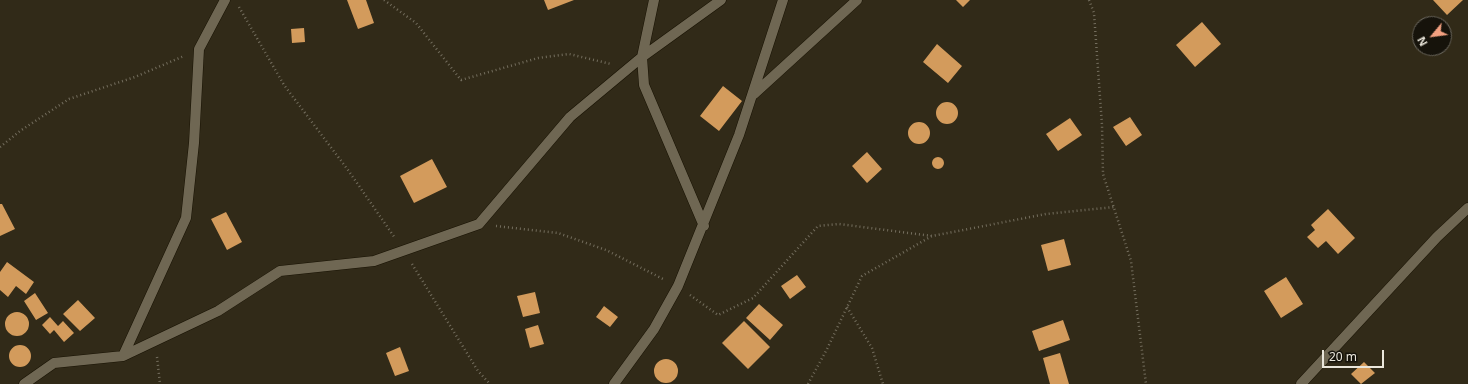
<!DOCTYPE html>
<html>
<head>
<meta charset="utf-8">
<style>
  body { margin:0 }
  #map { position:relative; width:1468px; height:384px; overflow:hidden; background:#312a18; font-family:"Noto Sans",sans-serif }
  canvas { display:block }
  .north { position:absolute; left:1412px; top:16px; width:40px; height:40px; box-sizing:border-box; background:#16130b; border:1px solid #6b675e; border-radius:50%; rotate:241deg; font-size:11px; font-weight:700; line-height:16px; text-align:center; color:#eae6db }
  .north::after { content:''; display:block; margin:auto; width:14px; height:18px; background:#f2a080; clip-path:polygon(50% 0,100% 100%,50% 72%,0 100%) }
  .scale { position:absolute; left:1322px; top:350px; width:62px; height:18px; box-sizing:border-box; border:2px solid #eae6db; border-top:0; padding-left:5px; font-size:12px; line-height:14px; white-space:nowrap; color:#eae6db; -webkit-text-stroke:3px #16130b; paint-order:stroke }
</style>
</head>
<body>
<div id="map">
<canvas width="1468" height="384"></canvas>
<div class="north">N</div>
<div class="scale">20 m</div>
</div>
<script>
const c = document.querySelector('canvas').getContext('2d');
c.lineJoin = 'round';
function fillPath(path, color) {
  c.fillStyle = color;
  c.fill(path, 'evenodd');
}
function poly(rows) {
  const path = new Path2D();
  for (const r of rows) {
    if (r.length === 3) {
      path.moveTo(r[0] + r[2], r[1]);
      path.arc(r[0], r[1], r[2], 0, 2 * Math.PI);
      continue;
    }
    path.moveTo(r[0], r[1]);
    for (let i = 2; i < r.length; i += 2) path.lineTo(r[i], r[i + 1]);
  }
  return path;
}
function stroke(path, color, width, dash) {
  c.strokeStyle = color;
  c.lineWidth = width;
  c.lineCap = dash ? 'butt' : 'round';
  c.setLineDash(dash || []);
  c.stroke(path);
}
const building = poly([
  [347,0,366,0,374,23,358,29],
  [544,0,574,0,548,10],
  [956,0,970,0,963,7],
  [1433,0,1463,0,1447,15],
  [1202,22,1221,44,1195,67,1176,45],
  [304,28,305,42,292,43,291,29],
  [937,44,962,66,948,83,923,62],
  [723,86,742,101,719,131,700,116],
  [947,113,11],
  [1130,117,1142,135,1126,146,1113,127],
  [1070,118,1082,135,1058,151,1046,134],
  [919,133,11],
  [867,152,882,169,867,183,852,166],
  [938,163,6],
  [432,159,447,187,414,203,400,176],
  [0,204,2,204,15,229,0,236],
  [1328,209,1355,238,1338,254,1326,241,1318,248,1307,237,1315,230,1311,225],
  [226,212,242,242,227,250,211,219],
  [1064,239,1071,265,1048,271,1041,245],
  [7,262,34,282,26,294,16,286,8,297,0,290,0,272],
  [797,275,806,287,790,299,781,286],
  [1286,277,1303,304,1281,318,1264,291],
  [535,292,540,313,523,317,517,296],
  [35,293,48,313,36,320,24,301],
  [78,300,95,318,80,331,63,314],
  [759,304,783,325,770,340,746,318],
  [604,306,618,317,610,327,596,317],
  [17,324,12],
  [50,317,58,326,63,321,74,333,64,342,54,330,50,334,42,325],
  [1063,320,1070,340,1039,351,1032,331],
  [744,321,770,347,748,369,722,343],
  [538,325,544,344,530,348,525,329],
  [20,356,11],
  [400,347,409,371,395,376,386,353],
  [1060,353,1069,384,1050,384,1043,358],
  [666,371,12],
  [1364,362,1375,373,1361,384,1351,374]
]);
const path = poly([
  [384,0,416,23,461,80,538,58,569,54,611,64],
  [1089,0,1094,13,1102,125,1103,174,1131,261,1146,384],
  [239,7,284,85,348,170,395,238],
  [0,147,20,131,69,99,135,77,184,56],
  [496,226,558,233,606,250,665,280],
  [412,264,478,371,490,384],
  [690,295,718,315,753,298,818,226,839,224,932,236,1046,214,1114,207],
  [847,307,872,348,883,384],
  [157,357,160,384],
  [808,384,827,349,862,276,932,236]
]);
const minor = poly([
  [754,94,857,0],
  [704,226,644,85,642,57,721,0],
  [123,356,186,218,194,143,199,49,225,0],
  [24,384,54,363,123,356,218,311,280,271,374,261,479,224,570,117,642,57,654,0],
  [614,384,654,329,678,286,739,135,783,0],
  [1301,384,1437,237,1468,208]
]);
fillPath(building, '#d39b5c');
stroke(minor, '#181203', 11);
stroke(path, '#746e5e', 2.5, [1, 3]);
stroke(minor, '#6f6753', 10);
</script>
</body>
</html>
